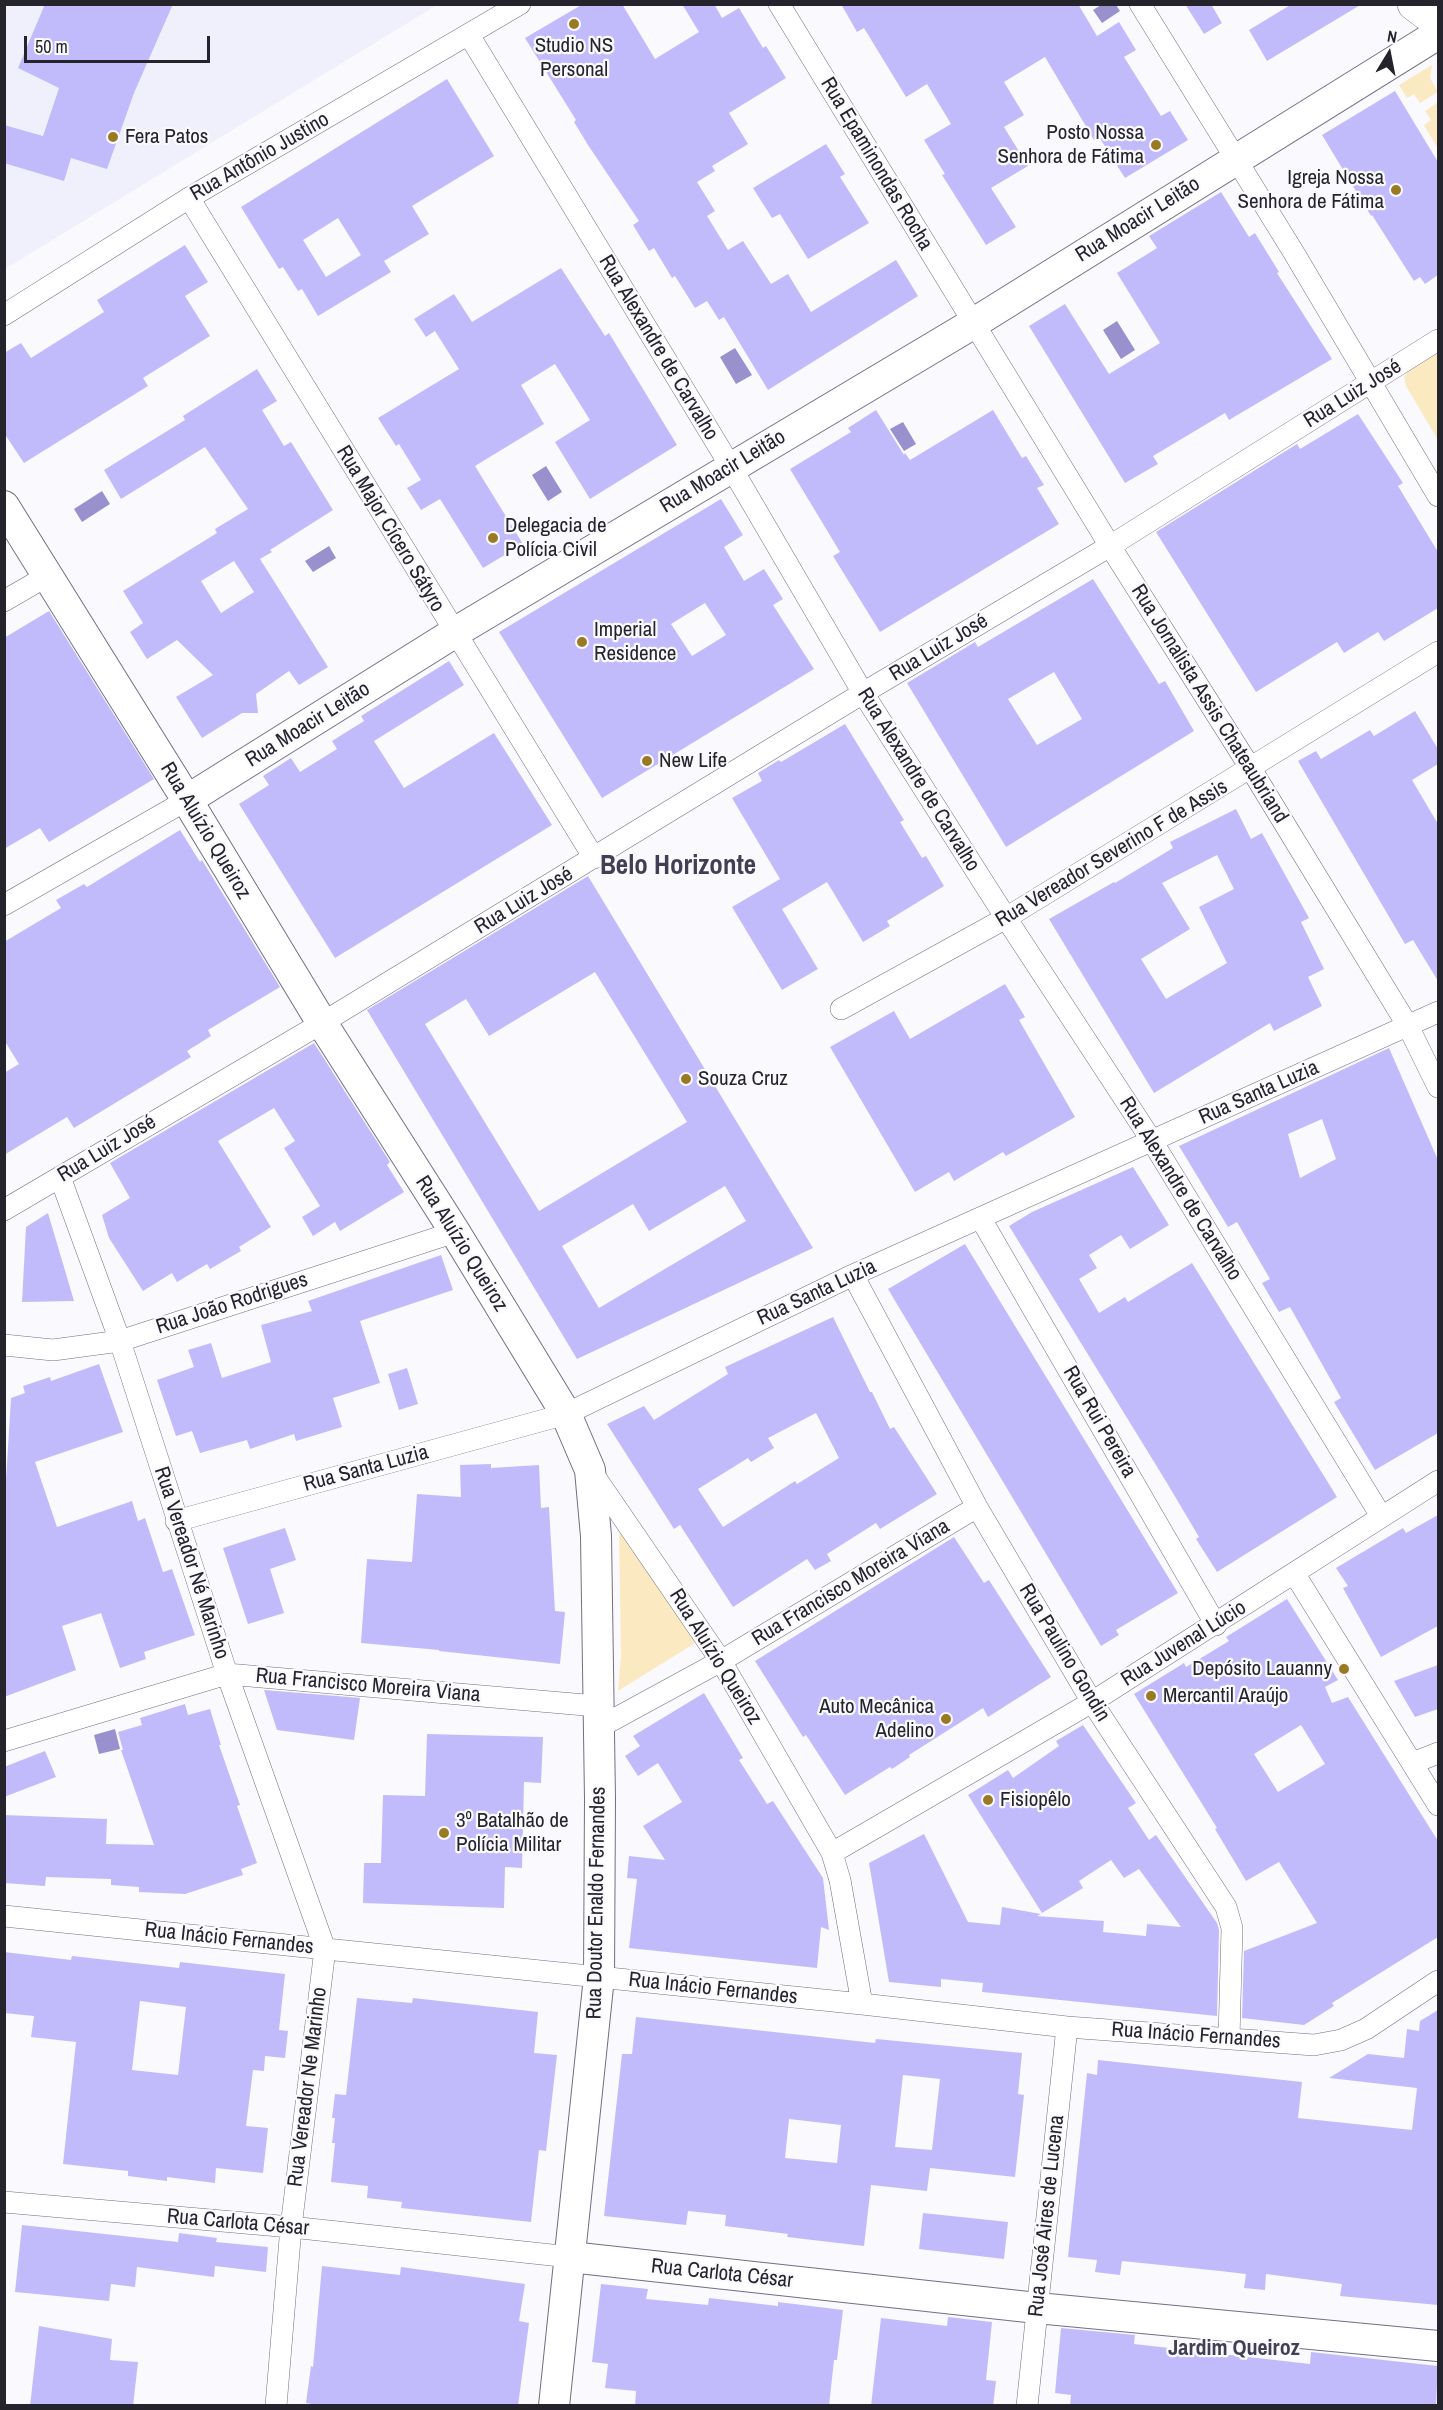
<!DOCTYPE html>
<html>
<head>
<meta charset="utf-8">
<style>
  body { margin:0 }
  #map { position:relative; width:1443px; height:2410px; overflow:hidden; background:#faf9fe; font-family:"Archivo Narrow",sans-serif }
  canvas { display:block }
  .frame { position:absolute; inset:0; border:6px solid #25242d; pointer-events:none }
  .north { position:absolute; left:1359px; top:24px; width:60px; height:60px; -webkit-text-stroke:4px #faf9fe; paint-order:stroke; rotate:10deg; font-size:16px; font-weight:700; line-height:24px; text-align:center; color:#25242d }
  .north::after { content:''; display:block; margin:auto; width:21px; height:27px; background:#25242d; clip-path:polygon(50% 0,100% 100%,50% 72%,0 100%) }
  .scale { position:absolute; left:24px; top:36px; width:186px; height:27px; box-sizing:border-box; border:3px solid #25242d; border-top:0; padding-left:8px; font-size:18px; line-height:21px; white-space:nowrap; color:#25242d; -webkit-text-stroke:4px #faf9fe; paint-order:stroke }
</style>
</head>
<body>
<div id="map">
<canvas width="1443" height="2410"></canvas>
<div class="frame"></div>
<div class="north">N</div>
<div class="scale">50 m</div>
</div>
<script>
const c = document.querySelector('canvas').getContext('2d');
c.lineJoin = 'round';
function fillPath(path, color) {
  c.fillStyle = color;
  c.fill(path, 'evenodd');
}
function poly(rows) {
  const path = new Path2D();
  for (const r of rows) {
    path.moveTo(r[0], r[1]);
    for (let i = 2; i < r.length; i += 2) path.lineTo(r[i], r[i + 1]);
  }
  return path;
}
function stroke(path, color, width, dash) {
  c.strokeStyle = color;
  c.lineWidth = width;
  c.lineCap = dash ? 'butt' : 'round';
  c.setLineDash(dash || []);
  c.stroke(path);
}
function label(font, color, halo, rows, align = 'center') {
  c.font = font + ' "Archivo Narrow",sans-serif';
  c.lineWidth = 4.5;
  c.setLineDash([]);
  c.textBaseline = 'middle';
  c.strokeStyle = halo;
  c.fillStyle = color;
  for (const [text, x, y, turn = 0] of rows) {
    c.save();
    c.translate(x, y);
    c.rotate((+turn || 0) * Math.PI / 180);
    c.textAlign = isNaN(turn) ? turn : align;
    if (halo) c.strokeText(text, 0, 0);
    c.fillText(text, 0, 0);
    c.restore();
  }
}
const built = poly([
  [5,5,437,5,5,269]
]);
const green = poly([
  [1432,65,1430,78,1438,92,1420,103,1414,94,1407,98,1399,85],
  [1438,102,1438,149,1424,125,1431,120,1425,111],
  [1438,352,1438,440,1406,386,1404,377,1409,370],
  [619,1527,695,1643,618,1691,621,1656]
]);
const water = poly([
  [1101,5,1116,5,1120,11,1102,23,1093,10],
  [1117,321,1135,350,1121,359,1103,330],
  [735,348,752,375,736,384,720,357],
  [903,422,916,444,904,451,890,429],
  [546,466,562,492,548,501,532,475],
  [102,491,110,504,82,522,74,509],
  [329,546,336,558,313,572,305,561],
  [115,1729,120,1749,99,1754,94,1735]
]);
const building = poly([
  [45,4,173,4,134,93,107,169,71,158,64,181,4,163,4,125,43,136,59,88,18,68],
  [583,4,622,4,655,59,699,32,682,4,714,4,722,18,739,8,763,48,766,46,786,78,729,113,748,144,712,166,715,171,697,182,715,211,707,216,728,250,743,241,771,284,788,274,811,312,896,260,918,296,768,390,724,317,719,320,707,301,695,308,675,276,672,278,654,248,649,251,633,225,639,221,588,145,574,122,576,120,525,38],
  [841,4,1078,4,1097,36,1119,22,1136,50,1124,57,1161,116,1170,111,1188,140,1125,178,1099,137,1094,140,1045,57,1004,82,1024,115,1004,127,1028,166,991,188,1016,227,986,245,942,175,945,174,924,140,951,124,927,84,906,97,864,28,857,32],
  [1185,4,1211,4,1222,23,1204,34],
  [1292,4,1362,4,1267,61,1249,30],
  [447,79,494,156,412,206,429,234,384,261,391,272,318,316,302,289,298,291,283,267,279,269,241,207],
  [338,218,361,255,326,277,303,240],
  [1395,91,1438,162,1438,275,1425,284,1420,277,1414,281,1372,215,1371,216,1322,135],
  [826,144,845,174,840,177,869,223,808,259,780,214,772,218,753,188],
  [1221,192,1249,237,1255,233,1279,272,1277,273,1332,359,1229,420,1225,413,1153,456,1158,464,1125,483,1029,326,1065,304,1109,374,1160,343,1117,273,1157,248,1149,236],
  [185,245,208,282,185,296,210,336,143,378,148,386,24,463,4,433,4,353,21,343,31,358,104,312,97,300],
  [561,268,605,336,609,333,677,445,590,499,555,442,590,420,555,364,521,385,544,424,475,466,523,544,483,568,440,499,421,510,407,488,421,480,399,444,396,446,378,418,459,369,435,331,426,337,414,319,454,294,472,322],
  [257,369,277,401,262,410,284,446,291,442,333,510,270,550,272,552,260,559,328,667,299,685,289,671,256,694,258,713,242,713,202,738,176,697,213,675,177,640,147,659,130,632,143,623,123,591,217,533,215,529,248,509,205,447,121,499,104,470,185,420,183,416],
  [234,561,254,592,221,613,201,581],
  [876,410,904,455,905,453,910,460,993,410,1022,458,1026,456,1044,485,1037,488,1059,524,880,632,833,556,840,552,790,469,851,432,848,428],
  [1358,414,1403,483,1398,486,1438,552,1438,608,1384,641,1378,632,1344,653,1337,642,1256,692,1156,532,1297,444,1300,449],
  [721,499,743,535,724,547,744,581,764,569,783,599,773,605,814,669,602,798,499,632],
  [705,603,726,635,692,656,671,624],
  [1093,579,1159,684,1165,681,1194,731,1006,847,907,683,975,642,978,647],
  [1054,672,1082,719,1037,745,1008,699],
  [49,611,154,779,49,842,40,828,4,849,4,638],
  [449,661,464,685,374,741,404,788,494,733,552,825,335,958,239,804,269,785,263,776,291,758,300,772,337,749,332,741,364,721,361,716],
  [1415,711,1438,749,1438,764,1412,780,1438,824,1438,981,1413,940,1405,944,1298,761,1316,751,1321,759,1370,730,1374,736],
  [845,724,904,820,900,822,922,858,926,856,944,886,887,921,890,926,863,942,827,882,782,909,818,969,782,990,732,907,780,879,732,798,762,781,758,773,779,760,781,762],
  [1236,809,1251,839,1262,833,1309,918,1301,922,1324,969,1308,977,1322,1006,1274,1031,1270,1023,1154,1093,1049,919,1114,882,1115,883,1173,848,1170,842],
  [1217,855,1234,889,1199,907,1227,963,1166,999,1141,959,1190,929,1162,883],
  [180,830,200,862,202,860,280,987,208,1030,211,1036,187,1051,191,1057,74,1128,67,1117,4,1155,4,1073,19,1064,4,1040,4,942,61,908,56,900,84,884,87,887],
  [588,876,813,1248,577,1359,367,1010],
  [595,972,687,1122,539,1211,425,1024,466,999,489,1036],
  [725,1186,746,1221,599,1308,562,1246,633,1204,649,1231],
  [1005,984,1025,1017,1019,1020,1075,1117,1006,1156,1003,1152,954,1181,949,1172,915,1192,830,1047,894,1011,910,1039],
  [314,1043,390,1162,387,1165,404,1192,340,1231,335,1222,313,1236,302,1217,320,1206,284,1148,295,1141,274,1108,218,1141,271,1227,239,1247,241,1251,210,1269,207,1264,177,1282,172,1273,143,1291,109,1238,102,1215,130,1198,110,1163],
  [1389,1048,1438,1160,1438,1433,1375,1470,1334,1402,1341,1398,1290,1307,1279,1312,1262,1283,1270,1279,1237,1222,1228,1227,1179,1146],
  [1322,1119,1336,1159,1300,1178,1288,1134],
  [1133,1167,1169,1225,1130,1249,1121,1235,1089,1255,1097,1268,1079,1279,1099,1313,1125,1297,1128,1302,1192,1263,1337,1497,1217,1572,1196,1539,1199,1537,1167,1483,1009,1226,1032,1212],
  [48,1213,74,1301,22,1302,26,1227],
  [965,1244,1178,1593,1116,1630,1119,1635,1101,1646,888,1289],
  [441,1255,453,1290,360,1321,380,1383,333,1398,342,1427,296,1441,294,1434,250,1449,247,1440,200,1453,192,1431,176,1436,157,1380,194,1367,188,1350,211,1343,222,1378,271,1362,261,1325,312,1311,308,1301],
  [833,1317,870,1392,872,1392,890,1429,894,1427,937,1494,880,1529,876,1523,827,1554,831,1561,815,1570,807,1559,733,1607,680,1525,674,1529,607,1424,644,1406,654,1420,728,1374,725,1367],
  [816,1413,839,1458,797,1484,795,1481,723,1527,698,1489,748,1458,751,1462,774,1448,768,1438],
  [99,1364,123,1432,35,1462,57,1527,132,1501,138,1521,145,1518,163,1572,172,1569,195,1635,144,1652,146,1659,120,1668,101,1613,62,1626,76,1670,4,1697,4,1513,11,1398,25,1393,23,1386,50,1377,51,1381],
  [407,1368,418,1404,399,1410,388,1374],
  [491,1464,491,1468,539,1465,541,1508,549,1507,555,1611,565,1612,560,1664,439,1651,439,1650,361,1643,367,1559,412,1562,417,1494,461,1497,460,1465],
  [1438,1515,1438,1626,1381,1657,1343,1588,1348,1586,1336,1568,1403,1528,1406,1533],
  [285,1528,296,1560,270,1569,284,1613,248,1624,223,1548],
  [954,1537,984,1583,989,1580,1051,1677,988,1717,983,1708,909,1755,910,1757,892,1769,890,1767,845,1795,806,1735,803,1737,755,1661],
  [1287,1599,1338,1680,1325,1687,1332,1703,1348,1697,1438,1841,1438,1937,1332,2003,1334,2006,1304,2025,1242,2018,1244,1951,1317,1923,1279,1862,1246,1881,1215,1829,1217,1828,1134,1694,1184,1663,1186,1667,1206,1655,1229,1641,1226,1637],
  [1301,1725,1325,1764,1278,1792,1254,1754],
  [1438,1665,1438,1709,1415,1717,1394,1681],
  [264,1690,360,1698,354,1740,277,1730],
  [704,1693,743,1758,739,1760,767,1804,773,1801,823,1878,829,1930,821,1927,817,1968,629,1948,637,1879,627,1878,629,1856,665,1860,643,1826,682,1802,658,1763,638,1776,625,1756,640,1746,633,1736],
  [185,1704,188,1715,210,1709,221,1745,219,1745,240,1805,237,1806,257,1863,241,1869,243,1875,185,1894,139,1892,139,1887,111,1885,111,1879,46,1877,45,1886,4,1883,4,1815,107,1819,106,1844,154,1845,121,1750,123,1750,118,1732,142,1725,140,1718],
  [1083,1725,1136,1803,1128,1808,1149,1840,1156,1835,1217,1923,1219,1930,1217,2016,982,1992,983,1983,941,1979,941,1987,889,1982,869,1863,924,1834,968,1922,1000,1925,1002,1907,1041,1914,1037,1916,1104,1921,1103,1932,1146,1936,1147,1924,1181,1927,1139,1869,1124,1878,1111,1860,1079,1881,1083,1888,1042,1913,968,1795,1008,1770,1013,1778,1059,1746,1056,1741],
  [427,1734,543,1737,541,1783,524,1782,522,1868,505,1867,504,1908,363,1903,364,1863,381,1863,383,1795,425,1796],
  [45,1751,56,1777,4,1797,4,1767],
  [4,1952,71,1960,72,1956,179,1968,180,1962,285,1974,279,2030,288,2031,285,2058,265,2056,264,2071,253,2070,246,2126,268,2128,263,2173,216,2168,215,2183,167,2177,167,2181,128,2176,128,2171,63,2164,76,2042,31,2037,34,2016,4,2013],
  [140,2001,186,2007,178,2075,132,2070],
  [357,1998,412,2003,413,1998,538,2012,534,2053,557,2055,546,2151,539,2150,531,2222,401,2208,402,2202,367,2198,368,2186,331,2182,335,2143,332,2143,335,2118,332,2118,335,2094,346,2095],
  [1438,2010,1438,2305,1340,2296,1342,2284,1266,2274,1265,2290,1244,2288,1246,2274,1220,2271,1122,2261,1120,2275,1095,2272,1097,2260,1068,2257,1087,2073,1097,2075,1098,2060,1302,2082,1298,2118,1412,2130,1417,2088,1329,2078,1368,2054,1404,2058,1407,2029,1419,2031,1420,2021],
  [636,2017,875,2043,876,2039,1022,2053,1018,2094,1024,2095,1015,2177,930,2168,927,2191,871,2185,864,2246,787,2237,788,2234,725,2226,726,2215,688,2211,686,2225,604,2216,622,2054,632,2054],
  [903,2075,940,2079,932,2150,895,2147],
  [789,2119,841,2125,837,2163,785,2158],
  [923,2213,1008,2222,1004,2259,919,2249],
  [22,2225,178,2242,179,2233,217,2238,216,2242,268,2247,266,2272,215,2266,214,2277,137,2267,135,2287,111,2284,109,2301,15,2292],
  [322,2266,400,2275,401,2267,525,2284,519,2321,529,2323,518,2406,323,2406,306,2403,311,2366,313,2367],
  [601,2284,648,2289,646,2299,708,2305,709,2298,778,2306,778,2302,843,2310,837,2360,834,2360,829,2406,635,2406,636,2391,605,2388,608,2364,592,2362],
  [948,2317,992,2322,986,2380,996,2381,993,2406,871,2406,881,2318,947,2326],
  [39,2326,112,2339,110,2360,138,2362,133,2406,30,2406],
  [1061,2328,1135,2335,1134,2344,1310,2364,1311,2352,1438,2366,1436,2406,1070,2406,1071,2395,1055,2393]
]);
const street = poly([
  [779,4,1110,546,1251,769,1408,1026,1438,1087],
  [1140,4,1294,253,1438,496],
  [469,35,731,467,863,693,1006,918,1152,1141,1381,1516],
  [189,198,594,858],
  [4,315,189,198,520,4],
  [4,601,47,576],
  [4,905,187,800],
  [841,1009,1006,918,1438,652],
  [60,1177,120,1341,227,1674,325,1949,291,2227,276,2406],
  [4,1210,322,1023,863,693,1110,546,1438,340],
  [981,1219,1216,1625],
  [853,1275,977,1507,1092,1702,1226,1907,1232,1928,1229,2038],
  [4,1345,53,1350,120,1341,455,1232],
  [591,1471,721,1661,832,1853,840,1880,862,2004],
  [176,1521,566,1414,853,1275,1438,1012],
  [1294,1573,1438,1805],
  [598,1728,721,1661,977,1507],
  [4,1741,227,1674,597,1706],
  [1413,1763,1438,1753],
  [832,1853,1092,1702,1438,1481],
  [4,1916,862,2004,1067,2027,1314,2045,1341,2040,1366,2029,1438,1981],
  [4,2202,291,2227,570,2257],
  [1027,2406,1067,2027]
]);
const secondary = poly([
  [4,506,187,800,322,1023,455,1232,566,1414,590,1470,596,1536,600,1799,599,1977,554,2406],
  [187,800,454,633,974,323,1438,34],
  [570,2257,1037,2308,1438,2346]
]);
const primary = poly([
  [1414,4,1438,22]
]);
const markers = [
  [574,24,6,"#997922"],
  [113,137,6,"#997922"],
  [1156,145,6,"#997922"],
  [1396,190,6,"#997922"],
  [493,538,6,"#997922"],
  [582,642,6,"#997922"],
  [647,761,6,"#997922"],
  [686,1079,6,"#997922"],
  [1344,1669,6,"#997922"],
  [1151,1696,6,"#997922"],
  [946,1719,6,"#997922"],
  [988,1800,6,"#997922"],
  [444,1833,6,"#997922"]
];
const poiNames = [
  ["Studio NS",574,46,"center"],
  ["Personal",574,70,"center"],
  ["Posto Nossa",1144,133,"right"],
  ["Senhora de Fátima",1144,157,"right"],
  ["Fera Patos",125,137],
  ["Igreja Nossa",1384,178,"right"],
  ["Senhora de Fátima",1384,202,"right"],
  ["Delegacia de",505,526],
  ["Polícia Civil",505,550],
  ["Imperial",594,630],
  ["Residence",594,654],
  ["New Life",659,761],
  ["Souza Cruz",698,1079],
  ["Depósito Lauanny",1332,1669,"right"],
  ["Mercantil Araújo",1163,1696],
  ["Auto Mecânica",934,1707,"right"],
  ["Adelino",934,1731,"right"],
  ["Fisiopêlo",1000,1800],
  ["3º Batalhão de",456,1821],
  ["Polícia Militar",456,1845]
];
const streetNames = [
  ["Rua Antônio Justino",260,157,-30],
  ["Rua Epaminondas Rocha",876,164,59],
  ["Rua Moacir Leitão",1138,220,-32],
  ["Rua Alexandre de Carvalho",658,348,59],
  ["Rua Luiz José",1353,394,-32],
  ["Rua Moacir Leitão",723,472,-31],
  ["Rua Major Cícero Sátyro",390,529,59],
  ["Rua Luiz José",939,648,-31],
  ["Rua Jornalista Assis Chateaubriand",1209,704,58],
  ["Rua Moacir Leitão",308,725,-32],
  ["Rua Alexandre de Carvalho",918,780,58],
  ["Rua Aluízio Queiroz",205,831,59],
  ["Rua Vereador Severino F de Assis",1112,854,-31],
  ["Rua Luiz José",524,901,-31],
  ["Rua Santa Luzia",1259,1093,-24],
  ["Rua Luiz José",107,1149,-31],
  ["Rua Alexandre de Carvalho",1180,1189,58],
  ["Rua Aluízio Queiroz",461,1244,58],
  ["Rua Santa Luzia",817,1293,-25],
  ["Rua João Rodrigues",232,1304,-18],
  ["Rua Rui Pereira",1099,1422,60],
  ["Rua Santa Luzia",366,1469,-15],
  ["Rua Vereador Né Marinho",191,1563,72],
  ["Rua Francisco Moreira Viana",851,1583,-31],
  ["Rua Juvenal Lúcio",1184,1644,-32],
  ["Rua Paulino Gondin",1064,1653,59],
  ["Rua Aluízio Queiroz",715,1657,58],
  ["Rua Francisco Moreira Viana",368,1686,5],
  ["Rua Doutor Enaldo Fernandes",597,1903,-89],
  ["Rua Inácio Fernandes",229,1939,6],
  ["Rua Inácio Fernandes",713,1989,6],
  ["Rua Inácio Fernandes",1196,2036,4],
  ["Rua Vereador Ne Marinho",308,2087,-83],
  ["Rua José Aires de Lucena",1047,2216,-84],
  ["Rua Carlota César",238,2223,5],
  ["Rua Carlota César",722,2274,6]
];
const neighbourhoodNames = [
  ["Jardim Queiroz",1234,2349]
];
const districtNames = [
  ["Belo Horizonte",678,867]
];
fillPath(built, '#f0effc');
fillPath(green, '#fbeac1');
fillPath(water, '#9891ce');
fillPath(building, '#c2bbfb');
stroke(street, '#716f85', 22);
stroke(secondary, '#716f85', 32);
stroke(primary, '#716f85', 34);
stroke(street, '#fff', 21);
stroke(secondary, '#fff', 30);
stroke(primary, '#fff', 33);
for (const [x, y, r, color] of markers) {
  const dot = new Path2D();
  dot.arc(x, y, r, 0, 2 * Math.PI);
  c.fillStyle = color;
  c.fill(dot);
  stroke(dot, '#faf9fe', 2);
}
label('21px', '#25242d', '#faf9fe', poiNames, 'left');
label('21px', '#25242d', '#faf9fe', streetNames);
label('bold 22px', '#413f53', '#faf9fe', neighbourhoodNames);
label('bold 27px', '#413f53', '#faf9fe', districtNames);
</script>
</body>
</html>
